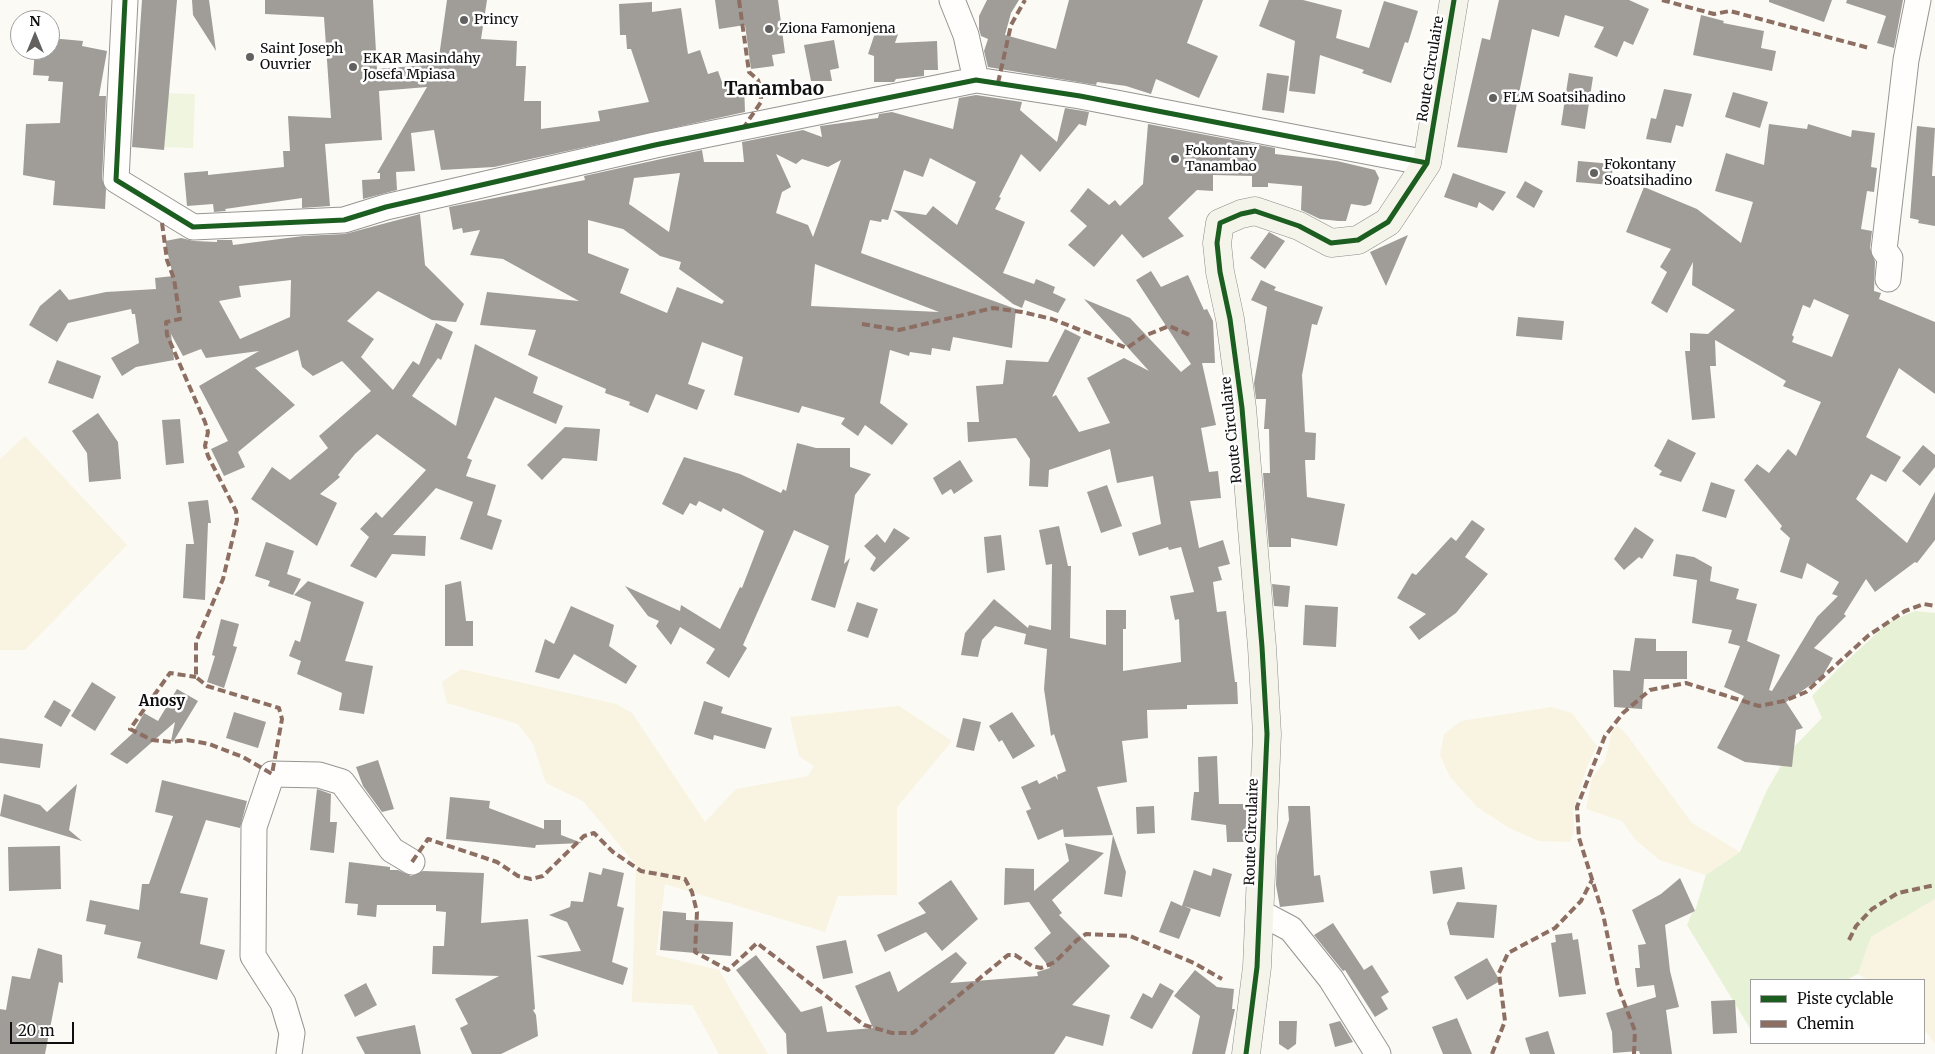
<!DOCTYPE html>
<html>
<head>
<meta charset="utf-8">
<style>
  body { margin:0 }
  #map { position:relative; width:1935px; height:1054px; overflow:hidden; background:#fcfaf4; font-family:Merriweather,serif }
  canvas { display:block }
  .legend { position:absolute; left:1750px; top:979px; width:175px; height:65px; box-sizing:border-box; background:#fff; border:1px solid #9f9f9f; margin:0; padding:6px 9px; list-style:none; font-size:15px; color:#0f0f0f }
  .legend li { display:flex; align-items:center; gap:10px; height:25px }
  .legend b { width:25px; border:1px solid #9f9f9f }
  .north { position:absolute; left:10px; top:10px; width:50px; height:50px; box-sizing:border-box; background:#fff; border:1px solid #9f9f9f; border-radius:50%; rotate:0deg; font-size:14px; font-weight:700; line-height:20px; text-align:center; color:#0f0f0f }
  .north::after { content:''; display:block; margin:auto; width:18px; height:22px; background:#62615f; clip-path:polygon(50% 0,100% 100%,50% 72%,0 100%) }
  .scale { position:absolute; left:10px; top:1022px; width:64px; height:22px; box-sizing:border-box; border:2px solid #0f0f0f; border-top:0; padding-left:6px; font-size:15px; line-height:18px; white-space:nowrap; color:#0f0f0f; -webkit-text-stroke:4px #fff; paint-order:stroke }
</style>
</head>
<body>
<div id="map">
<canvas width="1935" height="1054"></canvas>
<ul class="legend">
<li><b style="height:6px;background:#1b5e20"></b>Piste cyclable</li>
<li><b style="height:6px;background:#8d6e63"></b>Chemin</li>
</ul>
<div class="north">N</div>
<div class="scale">20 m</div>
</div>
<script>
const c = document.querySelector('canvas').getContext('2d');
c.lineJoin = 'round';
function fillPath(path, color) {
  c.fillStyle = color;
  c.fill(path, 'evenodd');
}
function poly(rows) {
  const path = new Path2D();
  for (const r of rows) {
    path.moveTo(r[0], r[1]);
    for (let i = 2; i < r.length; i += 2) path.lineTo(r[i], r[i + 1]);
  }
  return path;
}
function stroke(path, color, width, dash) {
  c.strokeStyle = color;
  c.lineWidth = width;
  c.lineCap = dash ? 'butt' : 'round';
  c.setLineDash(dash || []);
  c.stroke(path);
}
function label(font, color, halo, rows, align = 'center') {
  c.font = font + ' Merriweather,serif';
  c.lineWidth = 5;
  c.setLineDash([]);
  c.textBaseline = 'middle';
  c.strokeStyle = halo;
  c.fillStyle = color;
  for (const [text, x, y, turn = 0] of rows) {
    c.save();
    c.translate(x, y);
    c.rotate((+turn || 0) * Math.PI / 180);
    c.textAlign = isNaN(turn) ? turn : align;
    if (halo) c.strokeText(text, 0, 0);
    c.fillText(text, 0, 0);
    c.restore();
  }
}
const farmland = poly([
  [25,436,127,545,25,650,0,650,0,459],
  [461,669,616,704,632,713,705,822,736,789,808,776,814,766,799,756,790,717,899,706,952,741,897,807,897,895,838,896,825,932,665,884,656,955,719,970,768,1054,719,1054,692,1005,632,1002,636,865,583,801,546,783,533,744,518,724,447,703,442,682],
  [1551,707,1572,713,1597,746,1588,764,1573,811,1574,832,1570,842,1539,841,1509,828,1477,807,1450,777,1440,755,1444,734,1461,721],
  [1617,726,1624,731,1692,823,1740,852,1706,875,1659,860,1635,839,1622,821,1586,809,1592,778,1605,761,1612,731],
  [1935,899,1935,1044,1924,1029,1924,980,1868,980,1858,974,1871,937]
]);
const green = poly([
  [1915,611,1935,613,1935,899,1871,937,1858,974,1846,980,1751,980,1751,1030,1687,925,1692,913,1695,911,1706,875,1740,852,1767,790,1789,752,1822,718,1812,696,1839,668,1889,622]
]);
const pitch = poly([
  [162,93,195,94,193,148,160,147]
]);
const building = poly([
  [142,0,177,0,164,150,132,147],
  [192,0,209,0,216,51,193,15],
  [265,0,373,0,377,69,438,64,447,0,487,0,481,39,517,41,516,66,526,66,524,101,541,101,541,129,600,121,598,111,649,102,631,49,627,49,626,35,620,35,619,4,652,2,652,12,681,8,688,54,700,50,708,74,718,71,723,85,744,84,745,112,494,167,441,170,434,130,411,133,415,171,396,172,397,190,363,199,362,180,380,179,380,173,377,173,427,87,379,91,382,140,325,144,330,206,302,208,302,198,225,209,226,211,214,212,213,204,187,206,184,173,208,171,208,175,284,167,283,151,290,151,288,116,331,118,324,17,265,14],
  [715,0,778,0,785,53,772,55,774,66,751,69,745,25,719,29],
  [987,0,1019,0,1011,13,1005,35,1056,49,1069,0,1203,0,1187,43,1218,56,1199,98,1156,79,1151,94,1126,86,1097,82,1096,85,988,67,984,51,988,39,981,36,979,29,979,16],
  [1269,0,1303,0,1342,10,1336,38,1369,48,1384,1,1418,11,1408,43,1405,42,1391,83,1362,73,1364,70,1320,55,1315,94,1289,91,1295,41,1259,26],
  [1499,0,1629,0,1649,9,1633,45,1624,41,1617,57,1594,47,1604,27,1565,15,1559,37,1532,29,1507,153,1457,147,1482,38,1490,40],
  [1769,0,1832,0,1824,22,1769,2],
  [1847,0,1903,0,1894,48,1877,43,1886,16,1846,3],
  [1701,15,1724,21,1723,23,1764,31,1761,48,1776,51,1772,71,1693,55],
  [877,27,898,34,895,43,937,41,938,70,924,70,924,76,896,79,894,82,874,82,874,56,868,54],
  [50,38,83,41,82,46,107,51,99,96,106,96,102,179,106,190,105,209,53,205,55,181,23,175,26,124,60,123,63,82,48,81,49,76,33,75,35,50,50,50],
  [834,40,839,68,830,70,832,81,811,81,804,45],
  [1267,73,1289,76,1284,113,1262,110],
  [1569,73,1593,77,1585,129,1561,125],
  [1664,89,1692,94,1683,127,1676,125,1671,143,1646,139,1651,118,1656,119],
  [1733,92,1768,102,1760,128,1725,117],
  [976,95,1022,102,1020,110,1057,142,1065,108,1089,112,1086,126,1079,124,1040,172,1021,154,999,197,1001,198,995,209,1025,222,1003,273,1034,284,1036,279,1055,287,1053,293,1066,299,1058,313,1025,300,1022,308,1013,304,893,210,926,215,933,206,957,225,976,182,930,158,923,177,904,170,888,220,882,219,881,222,870,220,861,253,1016,309,1012,348,953,337,950,351,932,348,931,355,910,352,909,356,890,350,880,403,908,424,892,445,865,425,858,436,841,424,845,418,802,406,799,413,734,395,743,357,702,342,688,384,705,390,697,410,656,394,648,413,629,405,630,402,605,393,606,389,528,355,536,330,480,325,487,292,579,301,503,259,470,255,480,230,463,233,462,228,453,230,449,207,585,180,584,176,702,150,704,162,744,162,742,142,803,130,822,137,820,126,878,118,879,114,892,112,953,129,959,98],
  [776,154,796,164,802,159,828,167,841,160,813,237,808,225,776,213,782,192,791,187],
  [680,173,669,232,629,204,634,178],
  [588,220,623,229,660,256,681,262,679,269,724,301,722,304,677,287,667,313,620,293,629,269,588,253],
  [815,264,939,312,811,306],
  [1148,124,1275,148,1275,154,1337,161,1375,170,1379,178,1371,204,1365,206,1351,204,1346,221,1338,221,1320,219,1301,210,1302,186,1268,183,1268,187,1252,187,1252,176,1213,175,1213,191,1197,190,1168,218,1184,236,1143,258,1122,234,1094,267,1068,245,1087,226,1070,211,1088,188,1109,205,1115,200,1120,206,1143,184],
  [1769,124,1807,129,1808,124,1851,137,1852,130,1875,133,1871,167,1877,168,1874,192,1867,191,1861,229,1872,231,1870,248,1875,262,1874,291,1881,293,1879,299,1935,322,1935,394,1899,368,1866,437,1901,457,1886,482,1871,474,1856,499,1907,543,1935,492,1935,540,1917,563,1915,562,1875,592,1866,579,1844,614,1846,616,1814,648,1833,658,1822,677,1786,702,1803,728,1796,730,1792,767,1745,762,1717,748,1744,696,1724,687,1740,646,1728,643,1732,630,1692,623,1697,580,1673,576,1676,554,1694,557,1712,567,1710,581,1739,589,1736,599,1757,604,1747,641,1780,655,1769,690,1772,691,1817,617,1838,596,1832,594,1839,582,1807,563,1802,579,1780,572,1790,538,1780,529,1782,526,1744,480,1757,464,1769,473,1788,449,1796,456,1821,402,1783,386,1786,381,1715,340,1716,366,1710,366,1715,418,1692,420,1685,351,1690,351,1690,333,1708,334,1735,310,1692,285,1693,262,1667,313,1651,303,1667,272,1660,267,1671,249,1626,232,1644,187,1697,209,1741,243,1753,202,1715,191,1726,153,1764,165],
  [1814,299,1849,315,1832,357,1792,342,1794,337,1792,335,1803,305,1810,308],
  [1917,126,1935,128,1932,176,1935,176,1935,226,1918,223,1919,220,1910,218],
  [1578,161,1613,164,1611,185,1576,182],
  [1453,173,1506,192,1493,211,1479,202,1477,208,1444,197],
  [1525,181,1543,191,1534,208,1516,197],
  [420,214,425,265,464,304,456,322,432,320,378,291,347,321,374,339,361,357,393,390,413,361,419,365,436,323,453,332,441,360,438,358,412,396,456,426,475,344,538,377,533,393,563,406,556,424,495,397,467,458,472,460,466,476,496,485,487,515,502,520,492,550,460,539,473,502,436,488,393,535,426,536,425,556,392,554,376,578,350,566,369,537,360,529,376,512,382,518,426,470,377,434,355,454,338,475,340,477,320,494,337,503,317,546,251,499,272,467,290,480,328,448,319,436,371,391,342,361,313,376,302,367,298,350,255,368,295,405,238,452,245,467,224,476,211,449,228,441,199,386,259,351,206,358,201,349,183,356,171,334,174,360,136,367,122,376,111,358,139,343,135,314,132,314,131,309,68,323,57,342,29,325,40,306,60,289,69,300,106,292,156,289,155,278,173,276,165,241,181,238,194,241,217,242,217,240,232,240,233,245,303,236,345,234],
  [291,280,290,317,240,339,219,301,241,297,239,286],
  [1269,232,1285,241,1265,269,1250,258],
  [1408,235,1386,286,1370,252],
  [1151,271,1161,287,1188,275,1204,310,1207,309,1213,321,1215,363,1202,363,1216,425,1201,428,1209,472,1218,471,1221,498,1190,501,1199,548,1223,540,1230,564,1218,567,1222,580,1213,582,1217,612,1226,611,1235,682,1237,682,1238,704,1187,705,1187,709,1147,710,1148,738,1122,741,1127,782,1097,787,1113,835,1064,837,1063,829,1038,840,1026,811,1031,809,1021,787,1037,780,1039,784,1055,776,1058,780,1057,775,1066,771,1054,734,1051,736,1044,689,1047,649,1024,644,1026,634,995,626,982,640,978,657,961,655,965,633,994,599,1028,628,1029,625,1051,630,1052,564,1046,565,1039,530,1059,526,1068,566,1071,566,1070,638,1106,645,1106,610,1126,610,1126,629,1123,629,1123,671,1181,662,1179,619,1175,620,1170,596,1194,592,1181,547,1169,550,1168,547,1139,556,1132,533,1161,524,1153,476,1117,483,1110,449,1049,470,1048,487,1029,486,1030,459,1016,438,968,442,967,422,979,422,976,386,1003,384,1006,360,1048,362,1065,329,1081,337,1052,397,1056,395,1079,432,1110,423,1087,378,1124,358,1149,371,1084,299,1130,318,1181,372,1191,364,1136,280],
  [1261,280,1276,287,1274,290,1323,307,1317,325,1312,324,1302,375,1305,432,1316,433,1315,460,1305,460,1307,497,1345,504,1337,546,1291,538,1291,547,1269,547,1263,473,1270,473,1269,429,1264,429,1266,399,1256,399,1254,383,1267,307,1251,300],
  [1518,317,1564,321,1562,340,1516,336],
  [57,360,101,376,93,399,48,383],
  [98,413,118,442,121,479,89,482,87,453,72,431],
  [180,419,184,463,166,465,162,420],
  [565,427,600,429,597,461,563,458,542,480,527,465],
  [1668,439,1696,453,1681,482,1659,475,1662,471,1654,466],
  [797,443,816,448,850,448,850,467,871,474,855,495,844,564,850,558,835,608,811,600,829,546,794,530,743,645,747,648,729,678,706,663,715,649,680,627,671,645,656,626,659,621,648,616,625,586,680,611,681,605,720,629,740,587,742,588,764,531,723,508,721,512,699,501,696,506,690,503,683,515,662,504,684,457,740,474,781,493,783,489,786,491],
  [1923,445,1935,455,1935,467,1920,486,1902,471],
  [960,460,973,481,954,494,951,489,942,495,933,478],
  [1711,482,1735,490,1726,518,1702,511],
  [1107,485,1122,526,1101,533,1087,492],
  [208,500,211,523,208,523,205,600,183,598,186,544,194,544,188,502],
  [1472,520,1485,529,1465,557,1488,574,1456,613,1419,640,1409,627,1426,614,1397,598,1412,573,1416,575,1451,537,1456,541],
  [1635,527,1654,540,1642,559,1639,557,1624,570,1614,559],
  [894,528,910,538,874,572,870,569,876,558,864,546,877,534,885,543],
  [1001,535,1005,570,987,573,984,537],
  [266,542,294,551,287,574,301,579,293,595,268,586,270,581,255,576],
  [308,581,364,602,345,661,373,666,364,714,339,710,342,693,297,674,301,661,289,656,295,640,300,642,311,602,294,595],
  [461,581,466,621,473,621,473,646,445,646,445,585],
  [1272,584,1290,586,1288,607,1274,606],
  [857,602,878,609,868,638,847,631],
  [1305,605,1338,607,1336,647,1303,645],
  [571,606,614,625,609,646,637,666,626,684,574,654,559,679,535,672,545,639,554,644],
  [221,619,239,624,233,646,237,647,224,688,207,682,215,656,212,655],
  [1635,638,1656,639,1656,651,1687,651,1687,679,1644,679,1642,709,1614,707,1613,670,1630,671],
  [92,682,116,697,95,731,71,716],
  [177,689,198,701,173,742,171,741,175,722,127,764,110,754,133,733,144,713,158,721],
  [54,700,71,710,61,727,44,717],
  [704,701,723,707,721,713,772,728,765,749,714,735,713,740,694,734],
  [234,712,266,722,258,748,226,738],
  [1012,712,1035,746,1013,759,1002,740,999,742,989,726],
  [963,718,981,722,974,751,956,747],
  [0,738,43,744,40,768,0,763],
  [1217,756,1219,804,1246,804,1247,842,1227,842,1226,825,1191,820,1194,792,1199,792,1198,757],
  [378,760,394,809,382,812,363,786,356,767],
  [162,780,247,801,240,828,206,820,180,893,208,898,200,944,225,950,217,980,137,958,141,942,104,934,106,925,86,921,90,900,139,910,142,884,149,884,173,816,155,812],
  [77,784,69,830,82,841,0,816,4,794,40,805,47,812],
  [317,789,331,794,330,822,337,822,334,853,310,850],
  [450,797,490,801,489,808,544,829,544,820,561,820,561,835,582,843,536,845,535,848,446,839],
  [1154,806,1155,833,1137,834,1136,807],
  [1288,806,1310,806,1314,876,1320,875,1324,902,1280,907,1276,885,1277,856,1289,820],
  [1113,835,1126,872,1122,897,1104,894],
  [1065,843,1104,853,1052,900,1062,913,1059,915,1110,966,1072,1005,1110,1015,1103,1046,1066,1036,1054,1054,787,1054,786,1034,736,970,756,955,801,1012,822,1006,827,1032,873,1028,855,986,890,971,898,992,956,952,967,963,950,983,1038,976,1037,972,1050,968,1034,948,1051,933,1029,902,1004,905,1005,868,1034,869,1034,891,1069,861],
  [60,846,61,889,9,891,8,847],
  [349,862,390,867,390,870,398,870,411,876,423,871,484,873,481,923,528,919,535,1009,533,1010,536,1015,538,1036,501,1054,472,1054,460,1028,468,1024,455,999,499,976,432,974,433,946,444,946,446,912,436,911,436,905,377,905,376,917,357,915,358,904,345,903],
  [1462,867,1465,889,1433,894,1430,871],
  [603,868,624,873,617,906,624,908,612,962,628,968,623,985,536,956,581,951,567,922,549,915,570,907,571,901,583,902,589,872,601,875],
  [1213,868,1232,874,1220,917,1184,906,1191,909,1179,939,1159,932,1171,901,1182,906,1194,870,1211,876],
  [1680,878,1695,911,1665,925,1670,971,1679,1007,1666,1010,1672,1054,1640,1054,1639,1051,1613,1053,1612,1032,1606,1013,1656,997,1654,985,1637,987,1635,968,1640,968,1638,945,1646,944,1632,910,1661,894],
  [951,880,978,919,942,951,926,932,885,952,877,935,926,913,918,903],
  [1457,902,1497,905,1494,938,1450,935,1447,923],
  [663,911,686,913,686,920,733,922,731,956,660,950],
  [1333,923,1364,970,1372,965,1389,992,1381,997,1388,1009,1375,1017,1345,970,1343,971,1314,935],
  [1572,933,1573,940,1578,939,1586,994,1559,997,1551,943,1556,942,1555,935],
  [846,940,853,973,823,979,816,946],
  [38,948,62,955,63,983,59,982,45,1054,0,1054,0,1009,6,1010,12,976,30,979],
  [1487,958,1500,981,1467,1000,1454,977],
  [1195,970,1217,987,1234,989,1232,1009,1235,1009,1225,1054,1192,1054,1200,1016,1174,996],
  [366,983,377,1005,355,1017,344,995],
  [1160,983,1174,991,1152,1029,1130,1018,1143,993,1152,998],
  [1735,1000,1737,1033,1713,1034,1711,1001],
  [1457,1018,1472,1054,1443,1054,1432,1027],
  [1279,1021,1297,1021,1296,1044,1288,1050,1279,1044],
  [1340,1021,1353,1042,1335,1047,1329,1024],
  [415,1025,421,1054,365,1054,356,1037],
  [1548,1031,1555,1054,1530,1054,1525,1038]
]);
const street = poly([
  [125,0,116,180,193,227,344,220,386,207,655,145,976,80,1080,96,1427,163],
  [952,0,966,35,976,80],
  [1888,279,1890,258,1884,250,1906,60,1918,0],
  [1259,912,1291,929,1331,979,1378,1054],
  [289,1054,292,1033,283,1003,253,956,254,827,272,774,319,775,342,782,392,850,412,862]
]);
const secondary = poly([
  [1246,1054,1257,967,1267,734,1262,647,1242,408,1230,319,1220,272,1217,243,1220,223,1241,214,1255,211,1299,226,1331,243,1358,240,1388,222,1427,163,1454,0]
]);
const quiet = poly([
  [739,0,749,72,758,80,761,90,761,102,744,127],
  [1662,0,1714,14,1730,11,1869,48],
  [998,83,1011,25,1025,0],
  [162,223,167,260,174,279,180,319,166,322,167,335,205,422,208,432,205,446,208,456,236,511,237,520,223,579,196,642,196,677,207,686,279,708,282,719,272,774,243,757,209,744,187,740,172,742,152,740,130,729,170,673,196,677],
  [862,324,899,330,993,308,1022,312,1052,319,1127,348,1144,336,1169,326,1190,335],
  [412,862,428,839,497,862,518,876,531,879,543,876,584,836,594,833,613,852,641,871,685,879,692,892,697,912,695,952,728,970,757,943,864,1025,892,1033,913,1033,1008,955,1015,955,1032,966,1041,968,1055,962,1077,940,1086,934,1130,936,1194,963,1222,979],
  [1849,940,1856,926,1872,909,1898,893,1935,885],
  [1492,1054,1505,1021,1499,973,1508,953,1555,928,1581,901,1592,880],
  [1634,1054,1635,1031,1618,987,1603,914,1579,838,1577,807,1605,736,1623,713,1650,690,1686,683,1759,706,1784,701,1806,692,1869,635,1905,611,1924,604,1935,606]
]);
const cycleway = poly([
  [125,0,116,180,193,227,344,220,386,207,655,145,976,80,1080,96,1427,163],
  [1246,1054,1257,967,1267,734,1262,647,1242,408,1230,319,1220,272,1217,243,1220,223,1241,214,1255,211,1299,226,1331,243,1358,240,1388,222,1427,163,1454,0]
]);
const markers = [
  [464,20,5,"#62615f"],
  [769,29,5,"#62615f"],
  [250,57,5,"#62615f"],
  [353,67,5,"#62615f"],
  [1493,98,5,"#62615f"],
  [1175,159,5,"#62615f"],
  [1594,173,5,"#62615f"]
];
const poiNames = [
  ["Princy",474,20],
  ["Ziona Famonjena",779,29],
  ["Saint Joseph",260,49],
  ["Ouvrier",260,65],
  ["EKAR Masindahy",363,59],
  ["Josefa Mpiasa",363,75],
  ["FLM Soatsihadino",1503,98],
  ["Fokontany",1185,151],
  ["Tanambao",1185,167],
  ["Fokontany",1604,165],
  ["Soatsihadino",1604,181]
];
const streetNames = [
  ["Route Circulaire",1431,69,-81],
  ["Route Circulaire",1232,430,-96],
  ["Route Circulaire",1252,832,-88]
];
const neighbourhoodNames = [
  ["Anosy",162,702]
];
const districtNames = [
  ["Tanambao",774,90]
];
fillPath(farmland, '#f8f4e1');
fillPath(green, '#e7f1d5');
fillPath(pitch, '#eff5de');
fillPath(building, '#a09d99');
stroke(street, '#969592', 27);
stroke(secondary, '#8c8b89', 29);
stroke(street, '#fffefd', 25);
stroke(secondary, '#f5f4eb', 28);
stroke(quiet, '#8d6e63', 4, [8, 4]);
stroke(cycleway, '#1b5e20', 5);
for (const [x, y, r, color] of markers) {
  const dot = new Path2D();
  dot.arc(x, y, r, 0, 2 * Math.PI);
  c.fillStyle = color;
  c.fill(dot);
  stroke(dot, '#fff', 2);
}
label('14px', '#0f0f0f', '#fff', poiNames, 'left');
label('14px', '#0f0f0f', '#fff', streetNames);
label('bold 15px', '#0f0f0f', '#fff', neighbourhoodNames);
label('bold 19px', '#0f0f0f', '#fff', districtNames);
</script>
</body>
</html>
